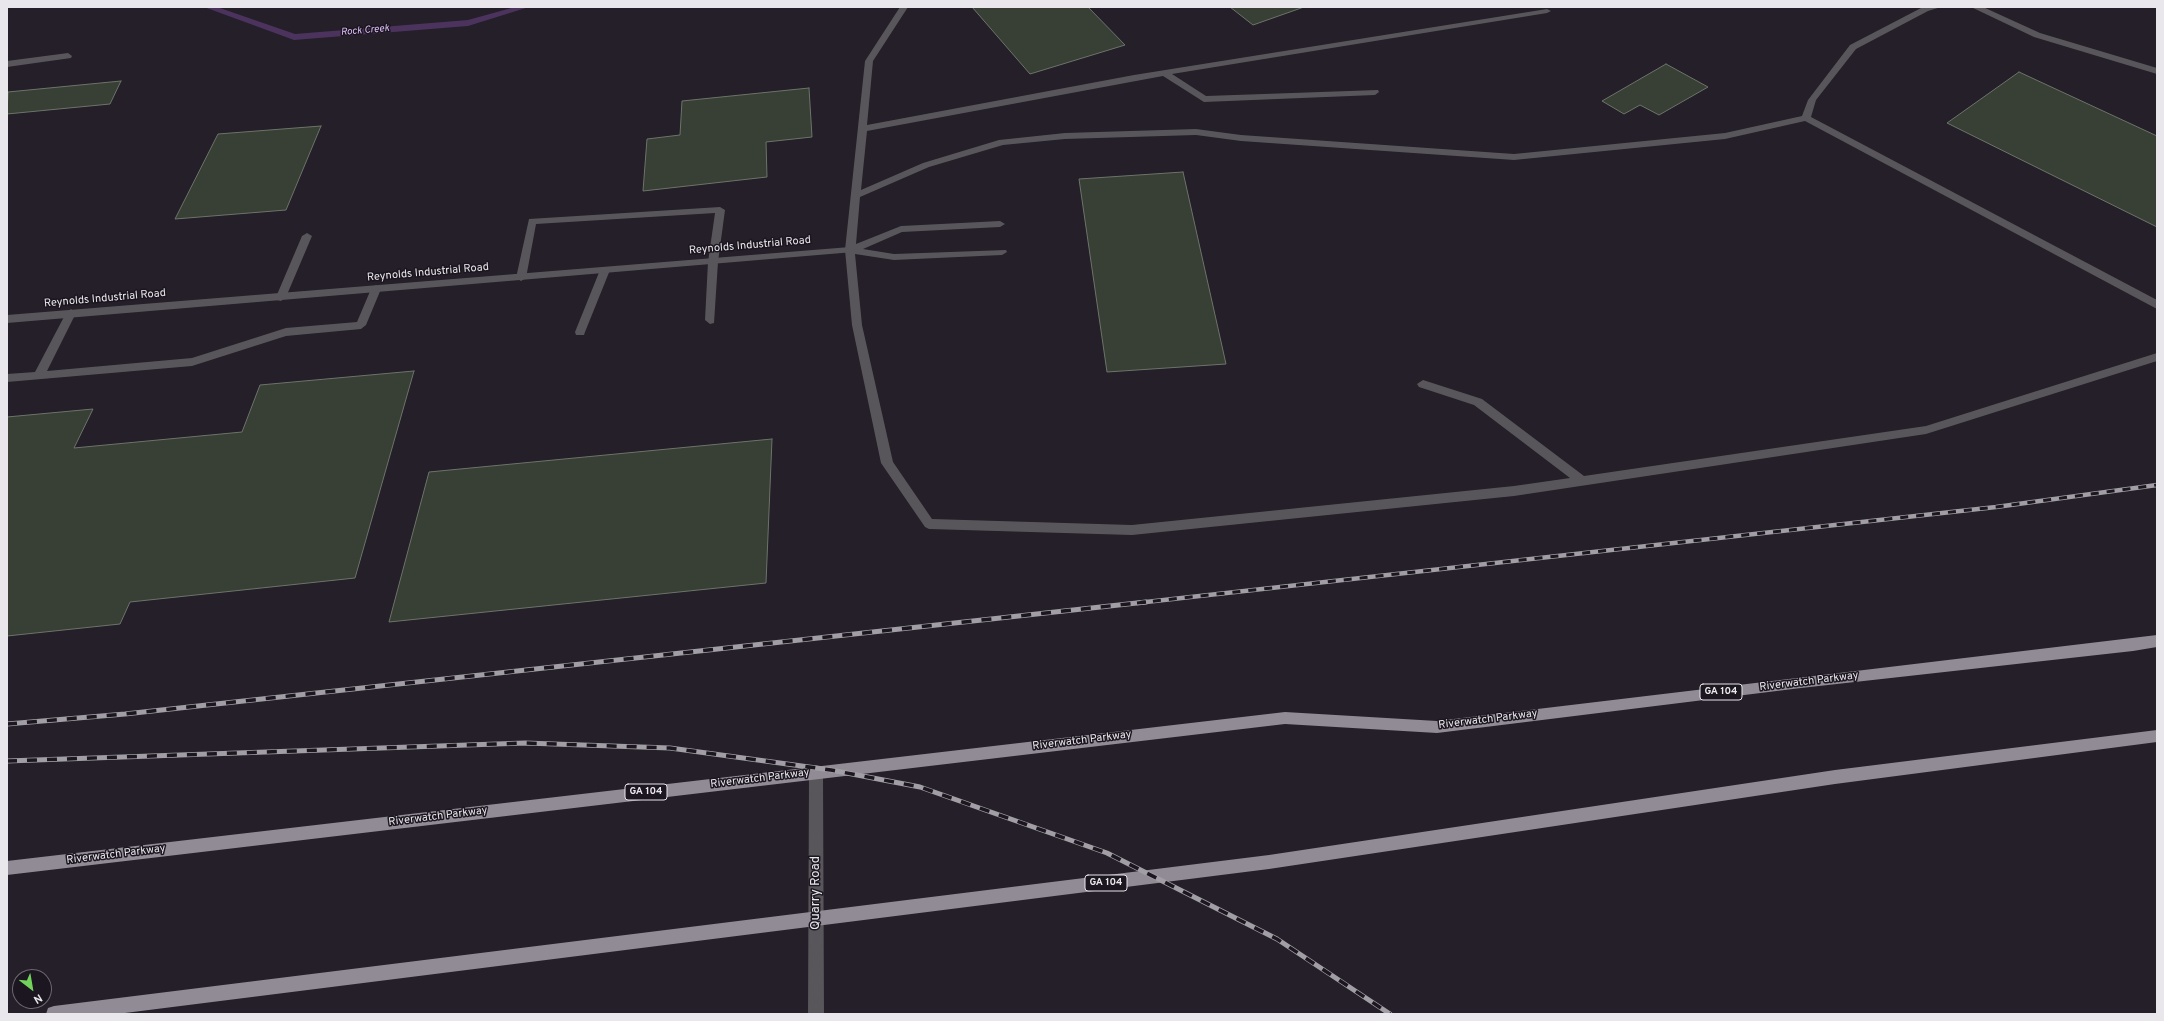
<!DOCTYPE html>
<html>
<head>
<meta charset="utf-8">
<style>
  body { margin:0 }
  #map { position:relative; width:2164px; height:1021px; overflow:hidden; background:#241f28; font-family:Overpass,sans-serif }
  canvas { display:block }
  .frame { position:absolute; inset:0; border:8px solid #e9e6ec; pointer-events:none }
  .north { position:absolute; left:12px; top:969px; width:40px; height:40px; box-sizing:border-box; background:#1b161f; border:1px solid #6d6971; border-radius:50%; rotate:149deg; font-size:11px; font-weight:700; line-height:16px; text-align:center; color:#e9e6ec }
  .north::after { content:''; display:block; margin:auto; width:14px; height:18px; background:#73d25c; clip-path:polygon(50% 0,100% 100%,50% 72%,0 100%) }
</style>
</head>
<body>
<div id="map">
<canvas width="2164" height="1021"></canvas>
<div class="frame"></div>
<div class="north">N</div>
</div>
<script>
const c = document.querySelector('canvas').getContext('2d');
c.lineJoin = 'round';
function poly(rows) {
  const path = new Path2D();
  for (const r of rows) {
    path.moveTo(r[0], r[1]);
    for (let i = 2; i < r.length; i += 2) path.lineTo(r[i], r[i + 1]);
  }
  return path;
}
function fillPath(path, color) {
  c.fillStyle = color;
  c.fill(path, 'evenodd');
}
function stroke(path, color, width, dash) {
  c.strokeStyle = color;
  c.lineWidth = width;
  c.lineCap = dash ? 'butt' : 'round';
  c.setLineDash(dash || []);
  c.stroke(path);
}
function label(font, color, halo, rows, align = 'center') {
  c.font = font + ' Overpass,sans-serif';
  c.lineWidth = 3;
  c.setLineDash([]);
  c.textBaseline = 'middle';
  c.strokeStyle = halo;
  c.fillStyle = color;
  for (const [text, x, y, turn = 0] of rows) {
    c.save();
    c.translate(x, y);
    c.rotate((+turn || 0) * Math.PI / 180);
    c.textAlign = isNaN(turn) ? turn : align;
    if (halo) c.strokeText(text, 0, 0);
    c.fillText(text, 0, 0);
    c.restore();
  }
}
const stream = poly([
  [204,7,217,7,295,34,468,20,515,7,529,7,468,26,294,40,204,7]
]);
const building = poly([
  [972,7,1088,7,1125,45,1030,74,972,7],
  [1230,7,1304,7,1253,25,1230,7],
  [1666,64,1708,87,1659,115,1640,105,1624,114,1602,101,1666,64],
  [2019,72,2157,136,2157,227,1947,123,2019,72],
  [121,81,110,104,7,114,8,92,121,81],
  [809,88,812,137,766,142,767,177,643,191,647,139,680,135,682,101,809,88],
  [321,126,286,210,175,219,218,134,321,126],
  [1183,172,1226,364,1107,372,1079,179,1183,172],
  [414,371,355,578,130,602,120,624,7,636,7,417,93,409,74,448,242,432,260,385,414,371],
  [772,439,766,583,389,622,429,472,772,439]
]);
const lane = poly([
  [900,7,908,7,873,61,867,125,1134,75,1547,9,1551,11,1547,13,1172,74,1206,96,1378,90,1379,92,1375,95,1204,102,1163,76,867,131,861,190,923,163,999,140,1065,133,1196,129,1241,135,1514,154,1725,133,1802,116,1808,100,1850,45,1923,7,1941,7,1928,11,1856,49,1816,100,1811,117,2157,300,2157,309,1805,121,1725,139,1514,160,1241,141,1196,135,1065,139,1003,145,929,167,860,197,856,244,901,226,1000,221,1005,224,1000,227,902,232,863,249,894,254,1006,250,1007,252,1002,255,894,260,855,254,862,325,893,462,932,519,1132,525,1514,486,1570,478,1474,405,1419,387,1417,384,1423,380,1482,399,1584,476,1926,426,2157,353,2157,361,1926,434,1514,496,1132,535,929,529,925,527,881,463,852,325,845,250,865,61,900,7],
  [1971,7,1983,7,2040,33,2157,68,2157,74,2034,37,1971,7],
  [68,53,72,56,71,58,7,67,7,61,68,53],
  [720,207,725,210,718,262,714,323,710,324,705,320,708,262,715,213,536,224,526,278,521,281,516,278,529,219,720,207],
  [307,233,312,236,286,297,281,301,277,300,276,297,302,236,307,233],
  [605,267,610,270,585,332,584,335,576,335,575,332,600,270,605,267],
  [376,285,381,289,366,325,361,329,286,336,192,366,7,382,7,374,35,372,66,313,71,309,76,313,47,371,192,358,286,328,357,322,371,289,376,285]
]);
const street = poly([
  [850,247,854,248,854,252,7,323,7,315,850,247],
  [816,765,821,767,823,772,824,1014,808,1014,809,772,811,767,816,765]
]);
const primary = poly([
  [2157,635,2157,647,2133,651,1801,688,1437,733,1285,724,7,875,7,861,1285,712,1437,721,2157,635],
  [2157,730,2157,742,1835,784,1269,869,117,1014,46,1014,48,1008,54,1006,1269,855,1835,770,2157,730]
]);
const railFar1 = poly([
  [1137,603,1996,507,2157,485]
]);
const rail = poly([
  [7,724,125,714,1146,602],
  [7,761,525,743,670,748,831,770,920,787,1107,853,1277,939,1390,1014]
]);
const farWaternames = [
  ["Rock Creek",365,31,-5]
];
const shields = [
  [1721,692,42],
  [646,792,42],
  [1106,883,42]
];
const shieldNames = [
  ["GA 104",1721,692],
  ["GA 104",646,792],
  ["GA 104",1106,883]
];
const streetNames = [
  ["Reynolds Industrial Road",750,246,-5],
  ["Reynolds Industrial Road",428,273,-5],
  ["Reynolds Industrial Road",105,299,-5],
  ["Riverwatch Parkway",1809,682,-7],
  ["Riverwatch Parkway",1488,720,-7],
  ["Riverwatch Parkway",1082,741,-7],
  ["Riverwatch Parkway",760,779,-7],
  ["Riverwatch Parkway",438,817,-7],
  ["Riverwatch Parkway",116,855,-7]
];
const nearStreetnames = [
  ["Quarry Road",816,893,-90]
];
fillPath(stream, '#4b335e');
fillPath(building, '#384036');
stroke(building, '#6c746a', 1);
fillPath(lane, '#59565b');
fillPath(street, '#59565b');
fillPath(primary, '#908b95');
stroke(railFar1, '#a29ea5', 4.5);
stroke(rail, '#a29ea5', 5);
stroke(railFar1, '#1b161f', 3, [8]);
stroke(rail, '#1b161f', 3.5, [10]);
label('italic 10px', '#ddbff8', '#1b161f', farWaternames);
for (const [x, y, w] of shields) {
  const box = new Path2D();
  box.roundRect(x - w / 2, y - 8, w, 16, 3);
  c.fillStyle = '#1b161f';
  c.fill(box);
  stroke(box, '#e9e6ec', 1);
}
label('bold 10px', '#e9e6ec', null, shieldNames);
label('11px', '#e9e6ec', '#1b161f', streetNames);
label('13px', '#e9e6ec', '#1b161f', nearStreetnames);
</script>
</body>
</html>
